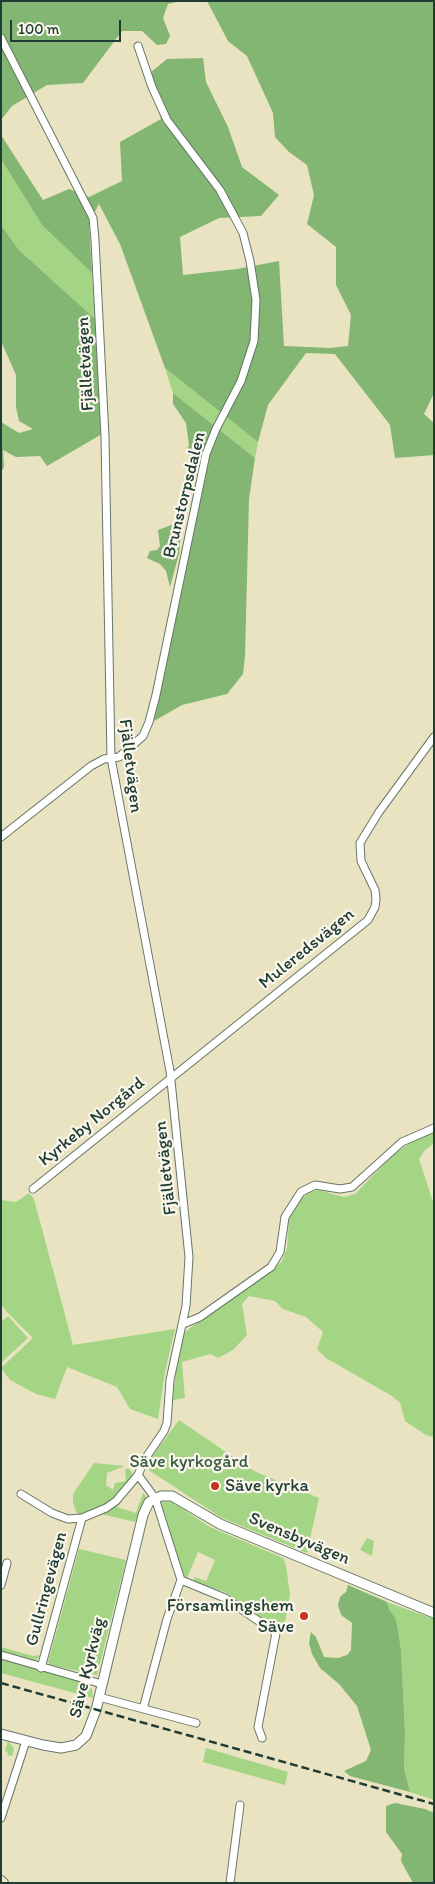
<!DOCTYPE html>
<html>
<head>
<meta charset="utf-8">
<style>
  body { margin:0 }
  #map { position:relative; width:435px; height:1884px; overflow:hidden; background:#e9e3c2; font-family:Itim,sans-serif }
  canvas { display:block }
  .frame { position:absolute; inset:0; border:2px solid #1f3d34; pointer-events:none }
  .scale { position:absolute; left:10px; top:20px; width:111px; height:22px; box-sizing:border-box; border:2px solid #1f3d34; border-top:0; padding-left:6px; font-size:15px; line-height:18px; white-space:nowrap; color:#1f3d34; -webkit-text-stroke:4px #fbf7ec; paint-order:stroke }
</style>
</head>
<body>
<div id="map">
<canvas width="435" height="1884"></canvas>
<div class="frame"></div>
<div class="scale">100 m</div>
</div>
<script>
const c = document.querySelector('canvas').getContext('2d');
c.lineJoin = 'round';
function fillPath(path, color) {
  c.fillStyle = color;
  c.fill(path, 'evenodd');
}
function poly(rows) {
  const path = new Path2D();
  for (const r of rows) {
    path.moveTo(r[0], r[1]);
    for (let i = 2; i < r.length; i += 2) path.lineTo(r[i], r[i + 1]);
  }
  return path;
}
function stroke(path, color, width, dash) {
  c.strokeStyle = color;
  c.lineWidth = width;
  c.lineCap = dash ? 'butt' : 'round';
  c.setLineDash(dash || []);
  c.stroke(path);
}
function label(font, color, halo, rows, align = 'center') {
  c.font = font + ' Itim,sans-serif';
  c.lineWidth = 4.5;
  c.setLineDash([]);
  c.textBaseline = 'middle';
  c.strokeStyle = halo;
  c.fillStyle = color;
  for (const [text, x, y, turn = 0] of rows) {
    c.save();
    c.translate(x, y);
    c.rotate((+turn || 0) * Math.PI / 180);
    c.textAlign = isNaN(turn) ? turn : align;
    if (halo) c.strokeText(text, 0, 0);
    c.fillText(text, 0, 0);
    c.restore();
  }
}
const green = poly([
  [1,159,42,225,92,273,95,319,19,250,1,225],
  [165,368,258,442,255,458,173,393],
  [434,1132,434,1143,425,1150,419,1159,434,1205,434,1437,426,1435,405,1421,400,1403,392,1396,326,1358,317,1349,323,1332,306,1317,283,1309,275,1301,249,1296,242,1304,247,1335,233,1350,218,1358,210,1354,182,1362,185,1398,173,1400,177,1360,185,1332,234,1295,270,1272,282,1261,287,1248,289,1221,292,1210,307,1193,318,1190,344,1197,355,1194,392,1156,414,1140],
  [29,1193,34,1199,73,1345,175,1329,165,1372,158,1419,130,1409,117,1387,67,1367,55,1399,36,1394,10,1380,1,1368,33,1338,5,1310,1,1303,1,1200,16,1202],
  [8,1316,28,1338,1,1363,1,1322],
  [179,1420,254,1471,319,1498,307,1553,222,1518,150,1471,146,1465],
  [94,1463,125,1466,107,1473,106,1485,113,1490,115,1483,126,1481,125,1470,128,1468,132,1472,132,1479,127,1487,108,1505,78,1516,73,1503,73,1494],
  [143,1493,146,1496,135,1522,101,1514,126,1495,117,1507,136,1513],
  [163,1502,172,1502,210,1527,283,1558,286,1566,290,1595,284,1628,279,1630,225,1592,193,1582,195,1577,206,1581,215,1560,198,1552,187,1578,183,1577,160,1504],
  [367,1538,374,1541,372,1556,360,1550],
  [79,1549,126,1560,97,1675,50,1665,48,1662],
  [387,1602,434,1619,434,1800,410,1792,404,1768,405,1734,401,1649,396,1619,389,1609],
  [1,1647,33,1656,41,1655,35,1661,1,1651],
  [1,1660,83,1682,92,1689,93,1698,1,1673],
  [8,1741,14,1748,12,1756,7,1755,8,1752,5,1751],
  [206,1748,288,1772,285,1785,203,1762]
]);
const forest = poly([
  [1,1,181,1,168,4,163,18,170,36,166,44,157,45,142,31,122,31,83,83,47,85,12,106,1,120],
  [207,1,434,1,434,393,424,414,434,423,434,455,395,458,390,425,335,354,306,353,268,405,258,442,165,368,120,244,99,204,89,223,92,273,42,225,1,159,1,135,43,200,69,189,89,197,122,181,120,142,161,119,146,76,167,59,203,58,206,82,228,127,242,167,279,195,261,216,219,218,180,237,183,275,237,269,279,261,284,346,330,348,348,346,351,315,336,285,336,247,307,224,314,195,307,165,289,152,275,137,273,113,247,56,228,41],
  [1,225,19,250,95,319,102,434,47,466,40,456,16,457,3,450,4,467,1,472,1,422,19,433,33,429,19,421,16,407,16,375,1,341],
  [173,393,255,458,249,499,245,656,243,674,227,694,182,705,154,721,195,515,210,454,198,452,192,459,187,451,189,445,186,423,173,404],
  [182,521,179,554,170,587,166,571,160,564,147,558,150,551,157,550,160,546,158,530],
  [348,1585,387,1602,389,1609,396,1619,401,1649,405,1734,404,1768,410,1792,350,1776,344,1771,366,1761,371,1750,357,1706,339,1684,320,1668,312,1654,309,1643,311,1632,316,1637,324,1657,338,1658,347,1655,351,1650,352,1623,341,1615,338,1605,340,1597,346,1592],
  [395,1803,425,1809,434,1813,434,1883,413,1883,401,1861,402,1854,386,1832,386,1806]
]);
const minor = poly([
  [1,38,93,218,95,240,105,437,111,758,170,1071,189,1257,186,1306,170,1380,167,1423,164,1431,145,1459,138,1475,155,1498,181,1580,225,1598,276,1633,258,1727,262,1738],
  [1,837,91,766,104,759,119,757,143,736,149,722,156,695,206,454,216,429,241,381,254,341,256,300,250,261,243,233,220,190,167,120,152,87,138,46],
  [33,1189,368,920,375,907,376,899,375,890,361,861,360,843,379,812,434,737],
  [183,1324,200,1317,271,1267,280,1252,285,1217,301,1192,315,1185,340,1189,352,1187,402,1142,434,1128],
  [21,1494,52,1513,68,1519,82,1518,106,1508,116,1501,138,1475],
  [1,1585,7,1563],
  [1,1655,102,1684],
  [41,1668,82,1518],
  [99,1697,196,1723],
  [143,1709,167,1619,181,1580],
  [1,1818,26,1741],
  [230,1883,240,1805]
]);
const tertiary = poly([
  [1,1734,43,1745,61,1748,76,1745,86,1736,96,1710,143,1515,149,1502,161,1496,172,1496,220,1524,434,1613]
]);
const secondary = poly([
  [1,1881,3,1883]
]);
const rail = poly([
  [1,1683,434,1804]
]);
const markers = [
  [215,1486,5,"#c8321e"],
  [304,1616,5,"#c8321e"]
];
const streetNames = [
  ["Fjälletvägen",86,364,-93],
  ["Brunstorpsdalen",185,495,-76],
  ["Fjälletvägen",130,766,83],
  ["Muleredsvägen",307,949,-39],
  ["Kyrkeby Norgård",92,1122,-39],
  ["Fjälletvägen",166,1168,-96],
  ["Svensbyvägen",299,1539,23],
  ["Gullringevägen",47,1589,-75],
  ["Säve Kyrkväg",88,1668,-76]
];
const parkNames = [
  ["Säve kyrkogård",189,1462]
];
const poiNames = [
  ["Säve kyrka",225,1486],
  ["Församlingshem",294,1606,"right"],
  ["Säve",294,1627,"right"]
];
fillPath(green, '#a3d584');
fillPath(forest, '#82b672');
stroke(minor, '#676', 9);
stroke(tertiary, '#676', 11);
stroke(secondary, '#676', 12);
stroke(minor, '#fff', 7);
stroke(tertiary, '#fff', 9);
stroke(secondary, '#fde4d1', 10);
stroke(rail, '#1f3d34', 2.5, [8, 4]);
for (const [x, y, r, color] of markers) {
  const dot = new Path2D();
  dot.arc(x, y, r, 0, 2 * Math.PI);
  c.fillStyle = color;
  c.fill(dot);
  stroke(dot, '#fbf7ec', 2);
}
label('18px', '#1f3d34', '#fbf7ec', streetNames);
label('18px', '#395b44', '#fbf7ec', parkNames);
label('18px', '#1f3d34', '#fbf7ec', poiNames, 'left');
</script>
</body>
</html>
